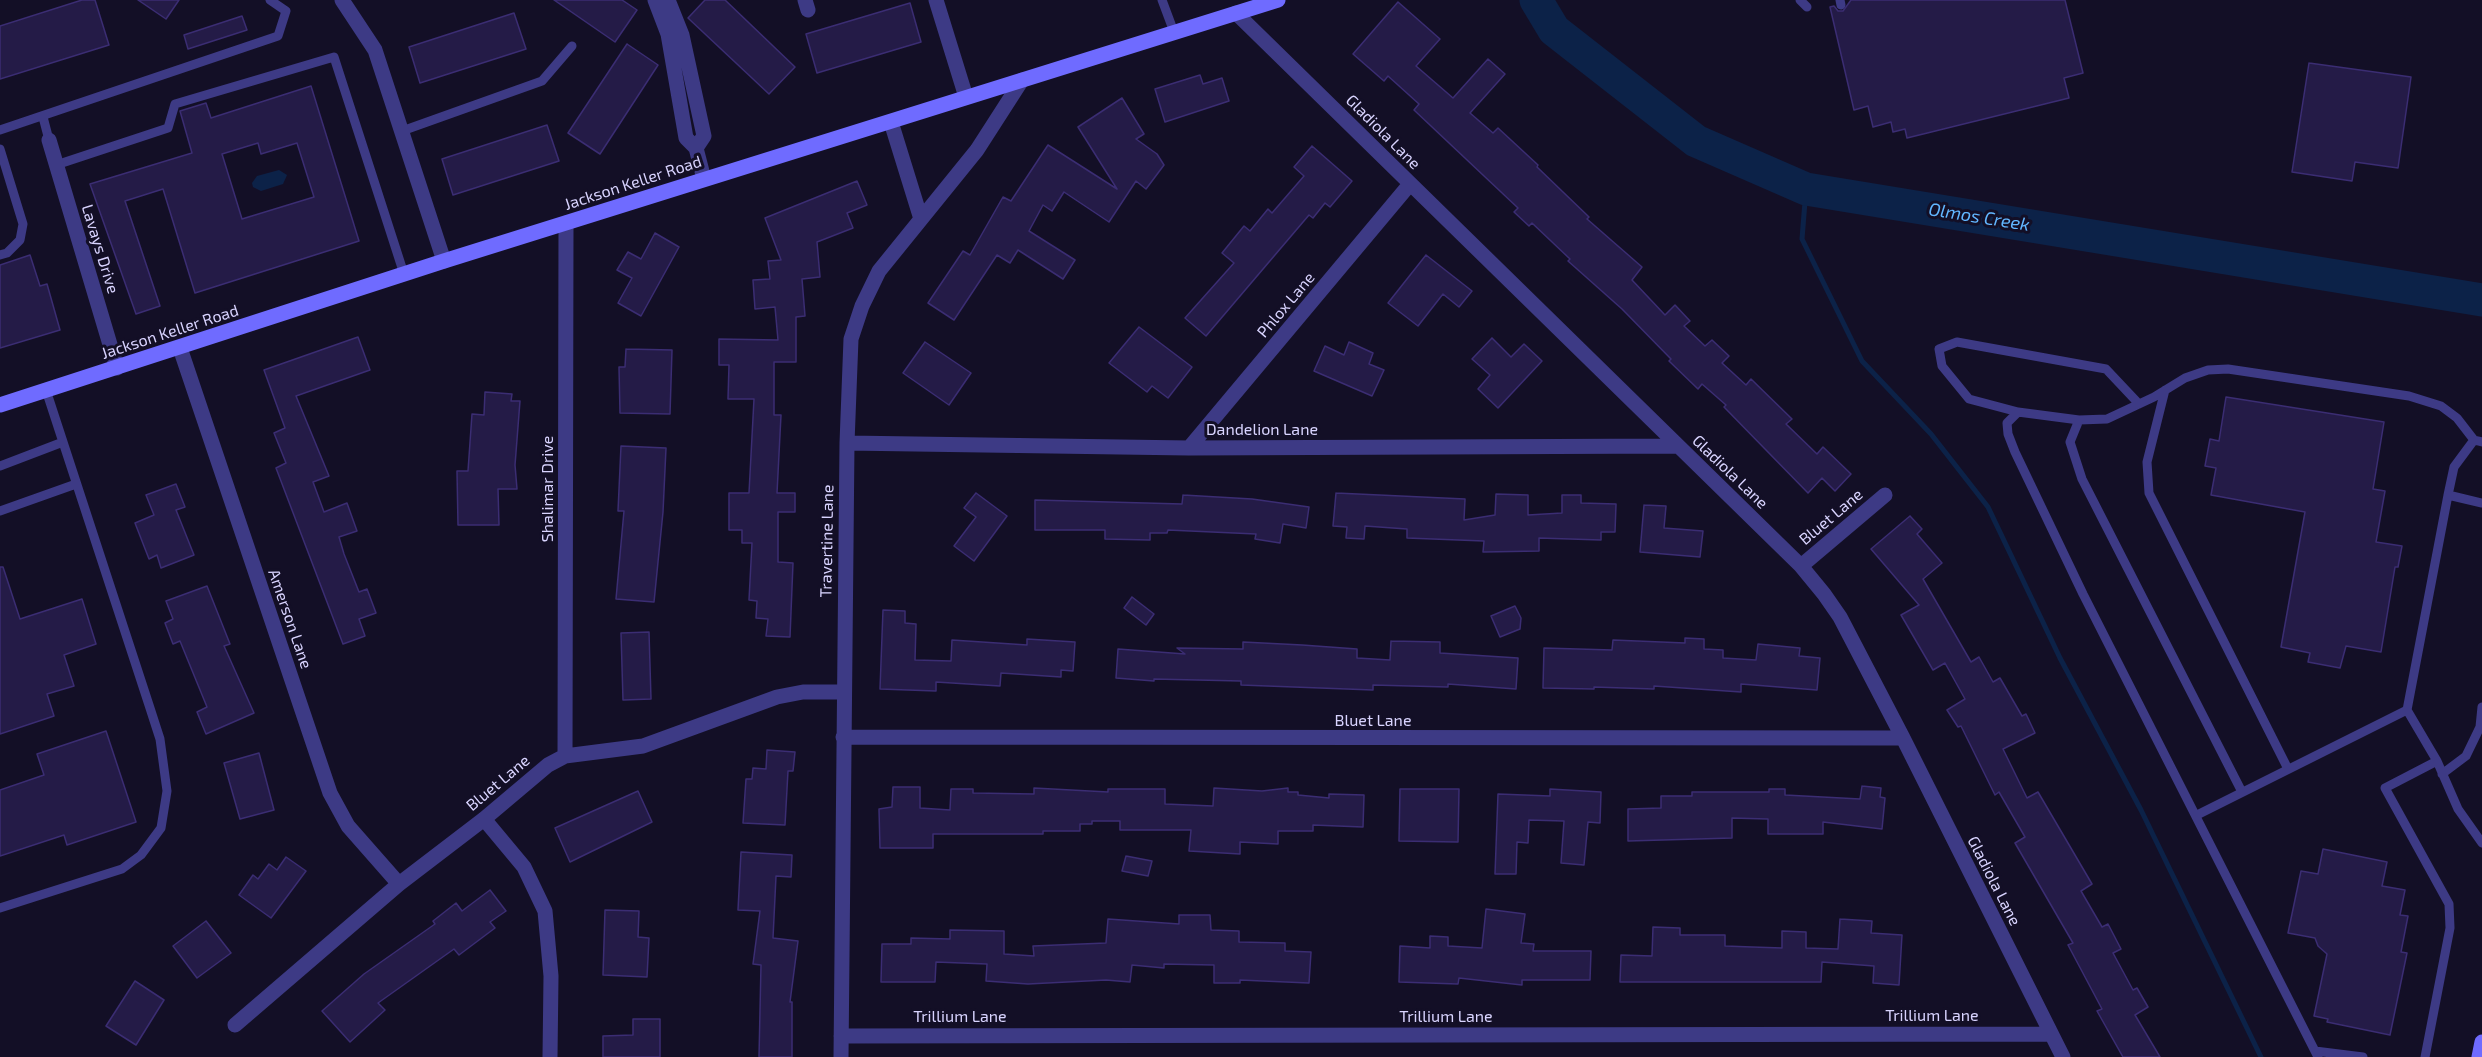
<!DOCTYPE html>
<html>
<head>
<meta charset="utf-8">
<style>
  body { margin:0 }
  canvas { display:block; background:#130f26 }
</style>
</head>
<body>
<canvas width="2482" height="1057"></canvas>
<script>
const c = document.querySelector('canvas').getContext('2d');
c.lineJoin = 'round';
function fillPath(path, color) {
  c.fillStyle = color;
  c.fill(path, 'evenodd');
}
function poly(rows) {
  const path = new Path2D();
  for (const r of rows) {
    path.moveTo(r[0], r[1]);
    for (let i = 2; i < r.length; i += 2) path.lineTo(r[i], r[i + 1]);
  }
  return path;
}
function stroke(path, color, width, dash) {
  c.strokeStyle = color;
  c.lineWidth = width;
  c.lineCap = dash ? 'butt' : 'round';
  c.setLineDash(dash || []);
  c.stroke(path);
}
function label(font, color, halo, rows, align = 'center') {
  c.font = font + ' "Exo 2",sans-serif';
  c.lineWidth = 6;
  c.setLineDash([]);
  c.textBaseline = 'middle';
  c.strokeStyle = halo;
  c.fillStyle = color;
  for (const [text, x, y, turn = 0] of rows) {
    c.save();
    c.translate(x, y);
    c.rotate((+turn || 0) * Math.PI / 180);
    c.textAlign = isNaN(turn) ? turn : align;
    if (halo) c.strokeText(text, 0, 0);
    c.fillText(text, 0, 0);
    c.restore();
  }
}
const water = poly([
  [279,170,287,175,283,184,261,191,253,187,252,183,257,176]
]);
const stream = poly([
  [1806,189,1802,239,1862,361,1931,434,1988,507,2060,658,2141,810,2261,1057]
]);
const river = poly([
  [1536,0,1554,30,1696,141,1806,189,2482,300]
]);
const building = poly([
  [82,0,95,0,109,45,0,79,0,26,82,0],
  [138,0,179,0,166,19,138,0],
  [554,0,622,0,637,10,615,42,554,0],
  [705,0,725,0,795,67,769,94,688,18,705,0],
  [1851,0,2065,0,2083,73,2064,78,2069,98,1907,138,1905,129,1893,132,1891,122,1873,127,1868,106,1854,110,1830,7,1834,6,1838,11,1843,11,1851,0],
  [1398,2,1440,39,1416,66,1453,98,1488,59,1505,74,1470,113,1493,133,1498,128,1538,165,1537,167,1589,217,1587,219,1642,267,1632,280,1665,315,1675,305,1690,321,1684,326,1705,346,1712,340,1729,356,1722,363,1746,385,1751,379,1792,419,1786,424,1817,454,1823,447,1851,474,1835,491,1822,478,1808,493,1724,407,1726,405,1702,384,1698,389,1669,361,1671,359,1622,309,1568,261,1570,259,1532,223,1529,226,1514,212,1518,208,1414,110,1419,104,1388,76,1384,81,1353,54,1398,2],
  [910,3,921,42,817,73,806,34,910,3],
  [514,13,526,49,420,83,409,47,514,13],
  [242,16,247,30,188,49,184,35,242,16],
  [627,44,658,65,600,154,568,133,627,44],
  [2309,63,2411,77,2398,168,2355,162,2352,181,2292,172,2309,63],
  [1200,75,1203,84,1222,78,1229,101,1165,122,1155,89,1200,75],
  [311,86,359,241,195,293,163,189,125,201,160,306,136,314,90,184,192,153,180,111,206,103,211,118,311,86],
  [258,143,261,154,297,143,314,197,242,219,222,154,258,143],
  [1122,98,1144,134,1136,139,1157,154,1164,165,1146,189,1136,181,1109,222,1064,192,1052,211,1043,205,1029,231,1075,260,1063,279,1018,250,1010,263,997,255,954,320,928,303,963,251,970,255,1003,197,1011,201,1048,145,1117,189,1078,127,1122,98],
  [547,125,559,161,453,195,442,159,547,125],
  [1312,146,1352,181,1330,207,1325,203,1313,218,1309,215,1206,336,1185,318,1234,263,1222,253,1244,226,1250,231,1268,209,1272,213,1304,176,1294,167,1312,146],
  [857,181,867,205,847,213,853,228,817,242,820,277,802,279,805,316,796,317,796,362,774,362,774,415,781,415,777,493,795,493,795,512,778,512,778,562,793,563,790,637,766,636,768,619,756,618,757,601,749,600,752,543,742,543,742,530,729,530,729,493,749,493,754,399,728,399,729,365,719,365,719,339,778,340,775,307,755,309,753,280,770,279,768,261,781,260,765,218,857,181],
  [655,233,679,247,641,316,618,303,632,278,617,270,628,252,641,259,655,233],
  [30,255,40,286,47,284,60,330,0,348,0,265,30,255],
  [1426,255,1472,291,1459,307,1443,294,1418,326,1388,303,1426,255],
  [1139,327,1192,367,1168,398,1152,386,1147,392,1109,363,1139,327],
  [358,337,370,370,296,396,329,476,313,482,324,512,347,503,357,531,339,537,344,554,359,592,367,589,376,613,359,619,365,636,343,644,276,468,286,463,274,433,285,428,264,370,358,337],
  [1492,338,1511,357,1524,344,1542,361,1498,408,1478,389,1490,375,1472,359,1492,338],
  [925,342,971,373,949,405,903,373,925,342],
  [1349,342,1373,353,1369,364,1384,370,1372,396,1314,371,1325,346,1344,355,1349,342],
  [626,349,672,350,670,414,620,413,619,367,625,367,626,349],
  [485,392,512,394,511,401,520,401,515,465,517,489,498,489,499,525,458,525,457,471,468,471,472,414,484,415,485,392],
  [2226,397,2384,422,2373,489,2385,491,2376,542,2402,546,2398,567,2395,567,2381,652,2346,646,2340,668,2308,662,2310,653,2281,647,2305,512,2211,495,2216,468,2205,466,2210,439,2219,441,2226,397],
  [621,446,666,448,663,512,654,602,616,599,624,511,618,511,621,446],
  [176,484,185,507,176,510,194,555,161,568,157,555,149,559,135,523,154,515,146,495,176,484],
  [976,493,1007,516,974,561,954,546,976,517,964,508,976,493],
  [1336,493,1465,499,1464,520,1495,515,1496,494,1528,495,1528,515,1562,513,1562,495,1581,495,1581,503,1616,504,1615,532,1601,532,1601,540,1539,538,1539,551,1483,552,1484,541,1407,538,1407,529,1365,526,1364,539,1346,538,1347,527,1333,526,1336,493],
  [1183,495,1252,499,1309,507,1306,528,1283,524,1280,543,1255,539,1256,534,1168,530,1167,533,1150,533,1150,540,1105,539,1105,530,1035,530,1035,500,1182,504,1183,495],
  [1644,505,1666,506,1664,528,1703,531,1700,557,1640,552,1644,505],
  [1910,516,1922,529,1917,534,1942,563,1923,579,1971,662,1979,657,1993,682,2000,678,2022,716,2026,714,2035,733,2003,749,2027,798,2038,792,2092,884,2081,891,2102,927,2108,924,2121,949,2113,953,2133,990,2137,988,2148,1007,2135,1015,2160,1057,2123,1057,2097,1011,2102,1009,2068,945,2073,943,2015,843,2025,837,1999,792,1995,795,1961,726,1958,727,1947,710,1965,699,1945,663,1933,670,1901,615,1919,605,1871,549,1910,516],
  [0,567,3,567,20,619,82,599,96,644,64,655,74,686,47,694,54,716,0,734,0,567],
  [207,586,230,644,224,646,254,713,206,734,197,712,207,707,180,641,173,644,165,623,173,619,166,601,207,586],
  [1132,597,1154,614,1146,625,1124,608,1132,597],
  [1515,606,1521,618,1520,629,1500,637,1491,616,1515,606],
  [883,610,905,611,905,623,916,624,915,660,951,661,952,640,1027,645,1027,639,1075,642,1073,671,1061,670,1061,677,1001,673,1000,686,936,682,936,691,880,689,883,610],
  [649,632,651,699,623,700,621,633,649,632],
  [1685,638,1704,639,1704,649,1723,650,1723,658,1756,660,1758,644,1800,648,1799,656,1820,658,1817,690,1741,684,1741,692,1654,686,1654,689,1594,687,1594,689,1543,688,1544,648,1612,650,1613,640,1685,643,1685,638],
  [1391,641,1440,642,1440,653,1518,658,1516,689,1448,684,1448,687,1373,685,1373,690,1241,685,1241,681,1154,679,1154,681,1116,678,1118,649,1185,654,1177,648,1243,649,1243,642,1302,645,1357,649,1357,658,1390,660,1391,641],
  [106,731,136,822,67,845,64,835,0,856,0,790,44,775,37,754,106,731],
  [767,750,795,752,793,771,788,771,785,825,743,823,746,779,752,779,753,768,766,769,767,750],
  [259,753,274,810,240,819,224,763,259,753],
  [1862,786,1881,788,1880,797,1885,798,1882,829,1823,822,1823,834,1768,834,1768,819,1732,818,1732,838,1628,841,1628,809,1661,808,1661,796,1692,796,1692,792,1769,792,1769,789,1785,789,1785,795,1860,799,1862,786],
  [893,787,920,787,920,808,950,810,951,789,973,789,973,793,1034,794,1034,788,1108,792,1108,789,1165,789,1165,804,1213,806,1214,788,1262,791,1288,788,1288,792,1298,792,1298,795,1329,798,1329,794,1364,795,1363,827,1313,825,1313,831,1278,831,1278,844,1240,842,1240,854,1189,851,1191,830,1120,830,1120,821,1092,821,1092,824,1080,824,1080,831,1043,831,1043,834,933,834,933,848,880,848,879,809,892,807,893,787],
  [1400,789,1459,789,1458,842,1399,841,1400,789],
  [1550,789,1601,792,1600,823,1588,822,1584,865,1561,863,1564,821,1529,820,1528,843,1517,842,1516,874,1495,874,1498,794,1550,796,1550,789],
  [638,791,652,822,570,862,555,828,638,791],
  [2323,849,2387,862,2382,886,2405,890,2400,915,2408,916,2401,952,2407,953,2390,1035,2327,1022,2328,1019,2314,1016,2327,954,2318,946,2315,938,2288,933,2301,871,2318,874,2323,849],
  [741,852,792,855,791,877,776,876,773,938,798,941,790,1002,792,1002,792,1057,759,1057,761,965,753,964,760,911,738,910,741,852],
  [1126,856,1152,861,1148,876,1122,871,1126,856],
  [286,857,306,871,271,918,239,895,253,875,258,879,269,864,277,870,286,857],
  [490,890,506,911,490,922,495,928,459,955,454,949,378,1003,385,1010,350,1042,322,1011,364,974,435,924,433,921,456,903,462,911,490,890],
  [1486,909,1525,914,1521,943,1534,944,1533,951,1591,951,1590,980,1522,980,1522,985,1459,978,1458,984,1399,982,1400,946,1430,948,1430,936,1448,937,1448,946,1482,948,1486,909],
  [605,910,639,911,638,937,649,938,647,977,603,975,605,910],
  [1179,915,1210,915,1211,930,1239,931,1239,942,1285,943,1285,951,1311,952,1309,983,1240,980,1240,983,1214,983,1214,965,1164,964,1164,968,1132,965,1130,982,1106,980,1028,984,986,981,987,964,936,962,935,982,881,982,882,944,911,944,911,938,950,939,950,930,1004,931,1004,954,1034,956,1033,946,1106,943,1108,919,1179,924,1179,915],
  [1840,919,1872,921,1871,933,1902,935,1899,985,1873,983,1874,966,1822,962,1821,982,1620,982,1621,955,1652,956,1653,927,1680,928,1680,935,1725,935,1725,946,1752,947,1782,948,1782,931,1806,932,1806,948,1838,949,1840,919],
  [206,921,231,953,197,978,173,946,206,921],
  [135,981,164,1000,136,1045,106,1026,135,981],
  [633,1019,660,1019,660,1057,603,1057,603,1036,633,1035,633,1019]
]);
const lane = poly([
  [1162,0,1174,32],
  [1800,0,1807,7],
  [1840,0,1841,5],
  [43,117,49,140],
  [0,130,278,36,286,11,270,0],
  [402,131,542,81,572,46],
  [0,149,23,224,20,240,7,253,0,255],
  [56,165,168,128,175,104,334,57,404,274],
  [2165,390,2147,462,2149,493,2288,769],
  [2018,412,1969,399,1942,366,1939,349,1957,342,2106,369,2139,404],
  [2079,420,2070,442,2082,479,2242,792],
  [2474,440,2454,467,2448,495,2482,503],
  [0,466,63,442],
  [0,511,76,484],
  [2407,710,2448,495],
  [2442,774,2466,756,2480,727,2482,707],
  [2197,815,2407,710,2437,761],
  [0,908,122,869,141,855,161,828,167,791,160,739,149,705,46,390],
  [2315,1051,2363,1057],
  [2318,1057,2083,594,2015,452,2008,434,2007,423,2018,412,2079,420,2107,419,2154,397,2185,378,2208,370,2228,369,2409,396,2441,406,2457,418,2474,440,2482,442],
  [2425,1057,2450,928,2449,904,2385,788,2437,761,2458,809,2482,843]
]);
const street = poly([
  [342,0,375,50,444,261],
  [655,0,668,34,686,138,696,148,704,179],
  [668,0,682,35,704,136,696,148],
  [805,0,808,10],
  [936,0,966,97],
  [1236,13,1801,566,1824,594,1840,617,1903,738,2063,1057],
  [891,122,921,219],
  [49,140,117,368],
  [180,348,330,793,348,826,399,884],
  [847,443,1189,448,1678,446],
  [1189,448,1410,184],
  [1801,566,1885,495],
  [843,737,1903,738],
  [565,756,566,223],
  [484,819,524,867,545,911,551,976,550,1057],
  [235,1025,399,884,484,819,548,765,565,756,643,746,777,697,803,692,844,692],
  [841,1036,2050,1034],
  [841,1057,847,443,851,339,862,306,879,271,977,150,1022,80]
]);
const secondary = poly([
  [0,405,444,261,1278,0],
  [2479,1057,2482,1042]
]);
const streetNames = [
  ["Gladiola Lane",1383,132,45],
  ["Jackson Keller Road",633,183,-18],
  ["Lavays Drive",100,249,73],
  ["Phlox Lane",1286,305,-50],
  ["Jackson Keller Road",170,332,-18],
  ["Dandelion Lane",1262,430],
  ["Gladiola Lane",1730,472,44],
  ["Shalimar Drive",548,489,-90],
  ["Bluet Lane",1831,517,-40],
  ["Travertine Lane",827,541,-89],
  ["Amerson Lane",290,619,71],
  ["Bluet Lane",1373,721],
  ["Bluet Lane",498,783,-40],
  ["Gladiola Lane",1994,881,63],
  ["Trillium Lane",1932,1016],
  ["Trillium Lane",960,1017],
  ["Trillium Lane",1446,1017]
];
const waterNames = [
  ["Olmos Creek",1979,217,9]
];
fillPath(water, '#0c2248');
stroke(stream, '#0c2248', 5);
stroke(river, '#0c2248', 33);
fillPath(building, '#241b47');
stroke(building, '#3b2d73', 1.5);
stroke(lane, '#3d3a85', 9);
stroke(street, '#3d3a85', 15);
stroke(secondary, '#6f6bff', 15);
label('16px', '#d9d4ff', '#130f26', streetNames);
label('italic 18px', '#62b6ff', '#130f26', waterNames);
</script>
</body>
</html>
